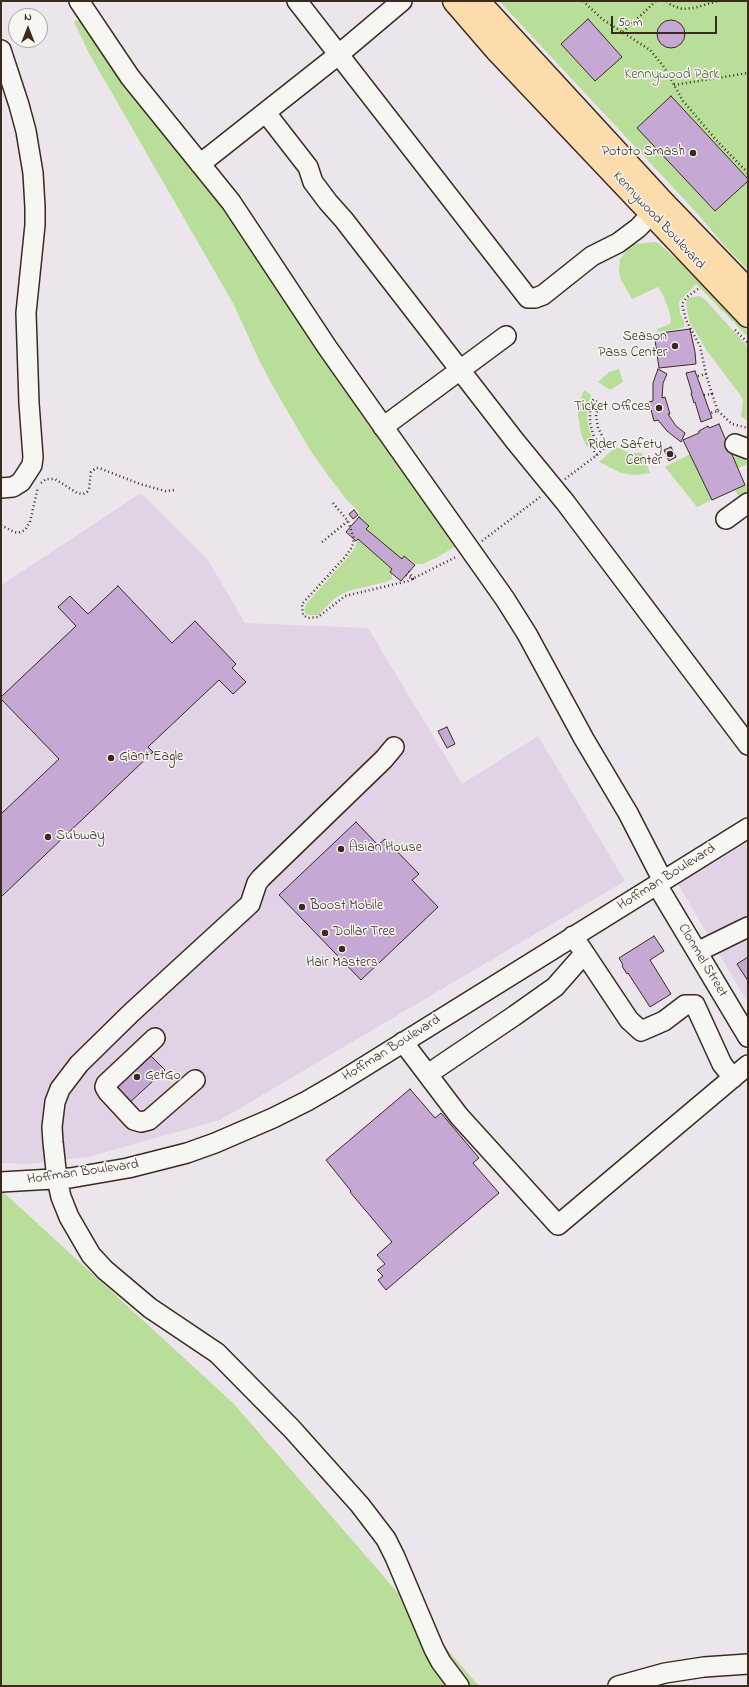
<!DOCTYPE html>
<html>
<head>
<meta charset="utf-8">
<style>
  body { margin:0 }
  #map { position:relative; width:749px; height:1687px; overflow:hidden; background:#ece6ec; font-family:"Indie Flower",sans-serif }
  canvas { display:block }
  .frame { position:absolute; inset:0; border:2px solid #3b2a1e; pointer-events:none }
  .north { position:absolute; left:8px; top:8px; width:40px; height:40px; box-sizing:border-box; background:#f6f6f2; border:1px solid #aba49d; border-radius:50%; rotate:0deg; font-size:11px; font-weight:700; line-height:16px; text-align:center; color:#3b2a1e }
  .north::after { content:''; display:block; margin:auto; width:14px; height:18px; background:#3b2a1e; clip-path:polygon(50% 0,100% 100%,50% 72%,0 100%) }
  .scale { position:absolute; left:611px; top:16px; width:106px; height:18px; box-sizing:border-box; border:2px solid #3b2a1e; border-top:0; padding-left:5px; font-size:12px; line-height:14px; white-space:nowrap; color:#3b2a1e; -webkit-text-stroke:3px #f6f6f2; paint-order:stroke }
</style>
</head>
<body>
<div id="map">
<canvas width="749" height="1687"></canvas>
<div class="frame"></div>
<div class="north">N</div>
<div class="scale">50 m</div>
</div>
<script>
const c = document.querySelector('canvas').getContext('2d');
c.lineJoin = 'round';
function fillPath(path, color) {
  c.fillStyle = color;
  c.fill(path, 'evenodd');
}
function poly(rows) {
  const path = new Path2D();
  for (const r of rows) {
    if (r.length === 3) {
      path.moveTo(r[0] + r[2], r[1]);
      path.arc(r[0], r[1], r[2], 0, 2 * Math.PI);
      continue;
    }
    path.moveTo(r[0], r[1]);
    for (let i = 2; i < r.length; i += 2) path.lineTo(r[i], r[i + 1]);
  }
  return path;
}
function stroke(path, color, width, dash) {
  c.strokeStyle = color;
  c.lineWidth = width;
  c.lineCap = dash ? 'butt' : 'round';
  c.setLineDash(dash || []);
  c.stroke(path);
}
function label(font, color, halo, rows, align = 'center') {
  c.font = font + ' "Indie Flower",sans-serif';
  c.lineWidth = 3;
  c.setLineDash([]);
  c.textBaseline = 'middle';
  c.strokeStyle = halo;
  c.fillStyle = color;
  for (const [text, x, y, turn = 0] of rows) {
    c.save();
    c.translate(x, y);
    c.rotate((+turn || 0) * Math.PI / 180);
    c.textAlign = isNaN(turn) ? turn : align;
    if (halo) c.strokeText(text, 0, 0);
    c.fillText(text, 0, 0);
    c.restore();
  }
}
const built = poly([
  [141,493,208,560,245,623,368,628,462,784,538,736,625,881,220,1120,88,1157,28,1164,1,1163,1,585],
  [748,842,748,1003,678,884]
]);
const green = poly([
  [499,1,748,1,748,270,724,245,697,213],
  [76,20,83,22,225,206,457,545,456,546,436,558,422,564,416,564,404,556,402,559,366,529,369,526,359,517,359,512,346,499,327,474,310,450,274,388,259,360,234,305,90,55,74,22],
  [655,242,658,243,681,263,708,289,748,332,748,337,696,284,679,302,680,313,684,321,684,327,678,329,657,332,657,329,670,324,671,321,669,310,662,293,658,287,632,299,621,280,619,272,620,259,628,249,634,244],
  [698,296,702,297,708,303,748,347,748,421,741,417,743,400,741,396,707,351,689,321,686,302,688,298],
  [619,369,623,382,610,390,598,382,609,372],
  [584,390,591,395,588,408,587,418,589,430,594,442,587,447,581,434,578,415,578,406],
  [616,447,630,453,642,453,650,473,635,475,621,473,599,462],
  [732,452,748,455,748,464,738,468,733,458,735,457],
  [690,454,712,500,697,507,665,467],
  [748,484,748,497,740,499,735,490],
  [358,539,392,569,392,579,386,582,348,591,335,598,318,615,308,615,304,611,306,604,348,557,355,548],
  [1,1190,233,1403,479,1686,1,1686]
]);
const building = poly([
  [588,19,622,57,595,81,561,44,588,19],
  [671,34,14],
  [671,96,748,179,748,181,715,211,637,128,671,96],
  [690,329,695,352,696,364,659,368,655,340,661,339,660,333,690,329],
  [658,369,667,374,663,383,662,398,665,397,670,414,668,414,676,426,685,433,681,442,667,431,658,420,654,421,649,402,653,401,653,383,658,369],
  [695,371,712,418,701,422,695,402,694,403,691,393,692,393,686,373,695,371],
  [719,424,745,485,712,500,683,440,699,433,699,431,708,426,709,428,719,424],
  [671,447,676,457,669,461,664,450,671,447],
  [354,510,358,515,353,519,349,514,354,510],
  [359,517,369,526,366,529,402,559,404,556,415,565,401,581,390,572,392,569,358,539,356,541,346,532,359,517],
  [118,586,172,643,195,621,236,664,232,668,246,682,233,694,219,680,148,747,153,752,1,897,1,814,59,759,1,699,1,697,76,626,58,607,70,596,88,614,118,586],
  [447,727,455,744,447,748,438,731,447,727],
  [356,822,378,845,385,839,419,874,412,880,438,907,361,980,279,895,356,822],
  [654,936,664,951,650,960,671,994,650,1007,628,973,627,974,622,966,623,965,619,958,654,936],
  [748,957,748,981,737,964,748,957],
  [146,1051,165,1070,128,1104,110,1084,146,1051],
  [410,1089,435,1118,441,1113,479,1158,473,1163,499,1193,386,1290,378,1280,383,1276,377,1270,385,1264,377,1255,392,1242,350,1192,351,1191,326,1160,410,1089]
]);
const path = poly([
  [583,1,602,19,650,50,664,67,683,101,717,141,748,173],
  [667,1,671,5,682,9,694,8,718,1],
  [623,32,656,1],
  [674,85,748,73],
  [698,289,687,297,682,304,686,320,700,346,706,374],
  [735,330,748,343],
  [698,376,706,374,712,394],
  [704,395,712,394,718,411,710,413],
  [718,411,732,424,748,428],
  [597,455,591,447,599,443,594,437,590,423,590,409,593,400,599,403,596,415,598,428,607,445],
  [565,479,597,455,610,442],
  [41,483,46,479,55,479,77,493,83,494,87,492,89,489,91,472,96,468,99,468,140,484,165,491,175,490],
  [333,503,348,521,354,539,352,547,346,556,302,604,303,615,308,618,318,617,345,596,408,581,456,557],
  [1,525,14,532,18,533,25,530,30,522,38,487],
  [482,541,540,497],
  [322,542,348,521],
  [406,575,413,579,409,571]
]);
const minor = poly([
  [79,1,130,77,231,202,327,347,505,599,527,634,584,739,628,813,663,881],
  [297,1,528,298,535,298,543,295,592,256,618,243,638,228,662,203],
  [1,50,19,105,26,131,33,173,35,207,35,225,26,313,29,403,33,457,32,465,21,482,13,487,1,488],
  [266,113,308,167,313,182,328,202,344,220,515,441,565,502,748,745],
  [200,164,338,55,402,1],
  [383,427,506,336],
  [735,444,748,449],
  [726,519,748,503],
  [394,747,384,759,261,878,257,883,250,904,131,1013,79,1064,60,1089,55,1102,52,1127,53,1142,57,1179,61,1197,69,1217,91,1255,105,1270,150,1308,217,1353,292,1429,360,1505,386,1539,395,1557,434,1649,441,1662,459,1686],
  [657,885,748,1037],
  [573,936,629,1020,641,1031,664,1021,685,1005,695,1005,722,1064,733,1078],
  [697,952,748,927],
  [155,1038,106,1084,105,1087,108,1092,134,1120,141,1122,149,1120,195,1080],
  [403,1042,459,1116,558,1225,748,1065],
  [428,1074,514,1016,555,987,584,954],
  [1,1182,70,1178,128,1168,187,1153,215,1143,273,1118,307,1101,338,1083,748,828],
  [618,1686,665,1673,704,1667,748,1664]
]);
const major = poly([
  [454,1,498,52,748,316],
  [478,1,663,202,748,290]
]);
const markers = [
  [693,153,4,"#3b2a1e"],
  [675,346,4,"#3b2a1e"],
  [659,408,4,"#3b2a1e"],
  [670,454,4,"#3b2a1e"],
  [111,758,4,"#3b2a1e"],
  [48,837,4,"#3b2a1e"],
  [341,849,4,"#3b2a1e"],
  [302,907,4,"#3b2a1e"],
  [325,933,4,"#3b2a1e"],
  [342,949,4,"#3b2a1e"],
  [137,1077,4,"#3b2a1e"]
];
const parkNames = [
  ["Kennywood Park",672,76]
];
const poiNames = [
  ["Pototo Smash",685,153,"right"],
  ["Season",667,338,"right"],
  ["Pass Center",667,354,"right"],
  ["Ticket Offices",651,408,"right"],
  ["Rider Safety",662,446,"right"],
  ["Center",662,462,"right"],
  ["Giant Eagle",119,758],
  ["Subway",56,837],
  ["Asian House",349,849],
  ["Boost Mobile",310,907],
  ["Dollar Tree",333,933],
  ["Hair Masters",342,964,"center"],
  ["GetGo",145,1077]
];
const streetNames = [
  ["Kennywood Boulevard",658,221,47],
  ["Hoffman Boulevard",667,878,-32],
  ["Clonmel Street",702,961,59],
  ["Hoffman Boulevard",392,1049,-32],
  ["Hoffman Boulevard",83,1173,-8]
];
fillPath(built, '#e1d3e5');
fillPath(green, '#b8de99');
fillPath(building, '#c6a8d5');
stroke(building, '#3b2a1e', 1);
stroke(minor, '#3b2a1e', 22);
stroke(major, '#3b2a1e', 25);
stroke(path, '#3b2a1e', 2.5, [1, 3]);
stroke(minor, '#f6f6f2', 19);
stroke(major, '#fcdcac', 22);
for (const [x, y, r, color] of markers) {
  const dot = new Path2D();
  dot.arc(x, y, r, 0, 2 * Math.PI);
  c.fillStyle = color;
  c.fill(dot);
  stroke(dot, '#f6f6f2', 1.5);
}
label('14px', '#5a573d', '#f6f6f2', parkNames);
label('14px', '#3b2a1e', '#f6f6f2', poiNames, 'left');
label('14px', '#3b2a1e', '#f6f6f2', streetNames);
</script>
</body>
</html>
